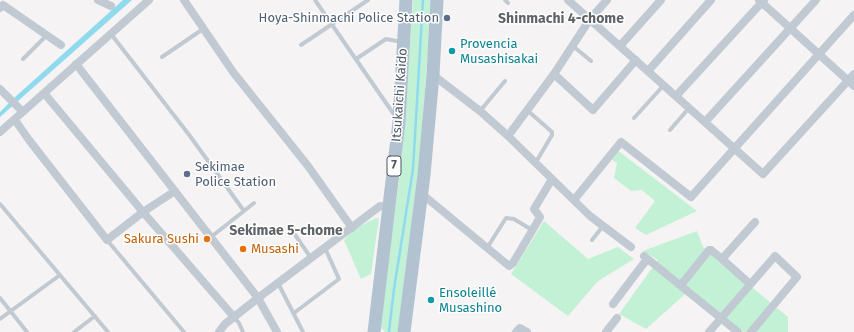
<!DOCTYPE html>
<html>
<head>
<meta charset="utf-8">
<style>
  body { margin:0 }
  canvas { display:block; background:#f5f3f3 }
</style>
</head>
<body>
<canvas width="854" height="332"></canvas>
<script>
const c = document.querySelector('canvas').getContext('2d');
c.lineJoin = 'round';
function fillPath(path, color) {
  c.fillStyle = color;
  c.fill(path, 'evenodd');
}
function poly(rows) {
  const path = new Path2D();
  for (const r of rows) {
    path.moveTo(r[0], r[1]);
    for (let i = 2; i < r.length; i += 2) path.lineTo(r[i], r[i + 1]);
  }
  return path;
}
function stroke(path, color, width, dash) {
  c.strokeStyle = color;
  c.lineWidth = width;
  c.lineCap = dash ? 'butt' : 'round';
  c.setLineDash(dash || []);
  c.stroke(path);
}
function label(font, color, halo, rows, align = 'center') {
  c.font = font + ' "Fira Sans",sans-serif';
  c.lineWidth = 3;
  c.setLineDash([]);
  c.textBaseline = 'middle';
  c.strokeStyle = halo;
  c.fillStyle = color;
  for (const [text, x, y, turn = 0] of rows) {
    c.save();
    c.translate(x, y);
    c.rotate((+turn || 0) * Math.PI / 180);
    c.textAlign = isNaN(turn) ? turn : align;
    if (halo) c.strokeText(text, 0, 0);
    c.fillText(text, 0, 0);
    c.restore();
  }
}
const green = poly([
  [413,0,432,0,419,168,398,332,385,332,380,326,398,188,405,119],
  [617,150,697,211,646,235,635,228,655,201,642,190,631,191,614,178,617,163,609,158],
  [376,218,379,218,371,274,361,279,344,240,354,229],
  [544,221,588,259,618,247,634,259,598,281,568,316,511,274],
  [697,231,703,247,788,317,788,332,744,332,691,289,646,329,619,314,658,260,643,251]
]);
const water = poly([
  [123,0,132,0,0,117,0,112,14,98]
]);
const stream = poly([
  [389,331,394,289,413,169,423,0]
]);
const lane = poly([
  [315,0,395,116],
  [505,0,508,3],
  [111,34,190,136,244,211],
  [301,45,368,0],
  [573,46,591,61],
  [162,57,203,29],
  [23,59,47,35],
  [356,59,386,39,402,42],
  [527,110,552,132,552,135,536,162],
  [480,111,505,81],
  [634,118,664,85],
  [670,130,689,108],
  [0,204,108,332],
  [291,229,311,258],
  [211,237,254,203],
  [107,240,184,332],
  [592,240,603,226],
  [487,248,506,218,514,219,532,230],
  [278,283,303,332],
  [0,298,27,332],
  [294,313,339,279,325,248],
  [234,317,239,323,243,332],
  [0,319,60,275],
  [74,332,95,316]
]);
const street = poly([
  [98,0,111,6],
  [184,0,233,72,308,166,352,228],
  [568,0,763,174,854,74],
  [759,0,854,86],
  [0,8,3,5,61,45],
  [620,46,661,0],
  [76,64,258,298,277,332],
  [648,71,711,0],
  [554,74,593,110,636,60],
  [433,75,480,111,508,136,590,216,631,247],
  [0,89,23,112],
  [44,93,143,212,234,317],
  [676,96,764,0],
  [15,120,29,140,107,240,143,212,175,191],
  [705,122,816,0],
  [0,132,149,0],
  [508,136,554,74,590,19,607,0],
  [422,194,509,266,513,263,539,219,540,217,534,209,552,179],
  [574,200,621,142,691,197,854,15],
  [644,256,738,332],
  [722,259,755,222],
  [681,285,709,250,711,250,722,259,750,284],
  [613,304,647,259],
  [219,332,225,324,258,298,380,206,389,207],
  [516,332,520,328,527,332],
  [606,332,617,318],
  [709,332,775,256,797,277,751,332]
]);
const primary = poly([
  [374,332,399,122,406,0],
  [404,332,424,175,433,75,437,0]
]);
const markers = [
  [447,18,4,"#5c6f8a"],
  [452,51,4,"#0f9aa8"],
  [187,174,4,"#5c6f8a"],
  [207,239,4,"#e8710a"],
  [243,249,4,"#e8710a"],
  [431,300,4,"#0f9aa8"]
];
const shields = [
  [394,166,14]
];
const shieldNames = [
  ["7",394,166]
];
const serviceNames = [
  ["Hoya-Shinmachi Police Station",439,18],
  ["Sekimae",195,167,"left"],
  ["Police Station",195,182,"left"]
];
const cultureNames = [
  ["Provencia",460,44],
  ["Musashisakai",460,59],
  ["Ensoleillé",439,293],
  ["Musashino",439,308]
];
const streetNames = [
  ["Itsukaichi Kaido",400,95,-86]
];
const foodNames = [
  ["Sakura Sushi",199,239],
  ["Musashi",251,249,"left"]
];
const neighbourhoodNames = [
  ["Shinmachi 4-chome",561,19],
  ["Sekimae 5-chome",286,231]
];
fillPath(green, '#c3f1d5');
fillPath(water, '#90daee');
stroke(stream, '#90daee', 2.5);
stroke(lane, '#c1cad2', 4);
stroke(street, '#c1cad2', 8);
stroke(primary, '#b3c2d1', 13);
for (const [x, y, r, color] of markers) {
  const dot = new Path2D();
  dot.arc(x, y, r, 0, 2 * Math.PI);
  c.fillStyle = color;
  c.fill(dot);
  stroke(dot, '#fff', 1.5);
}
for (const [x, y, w] of shields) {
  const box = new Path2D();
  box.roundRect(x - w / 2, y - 10, w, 20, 3);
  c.fillStyle = '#fff';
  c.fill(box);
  stroke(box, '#4a5661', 1);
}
label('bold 12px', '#4a5661', null, shieldNames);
label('13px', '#4e5e75', '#fff', serviceNames, 'right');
label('13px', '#0d838f', '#fff', cultureNames, 'left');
label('13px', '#4a5661', '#fff', streetNames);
label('13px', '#c56008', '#fff', foodNames, 'right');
label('bold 14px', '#5f6368', '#fff', neighbourhoodNames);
</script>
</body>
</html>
